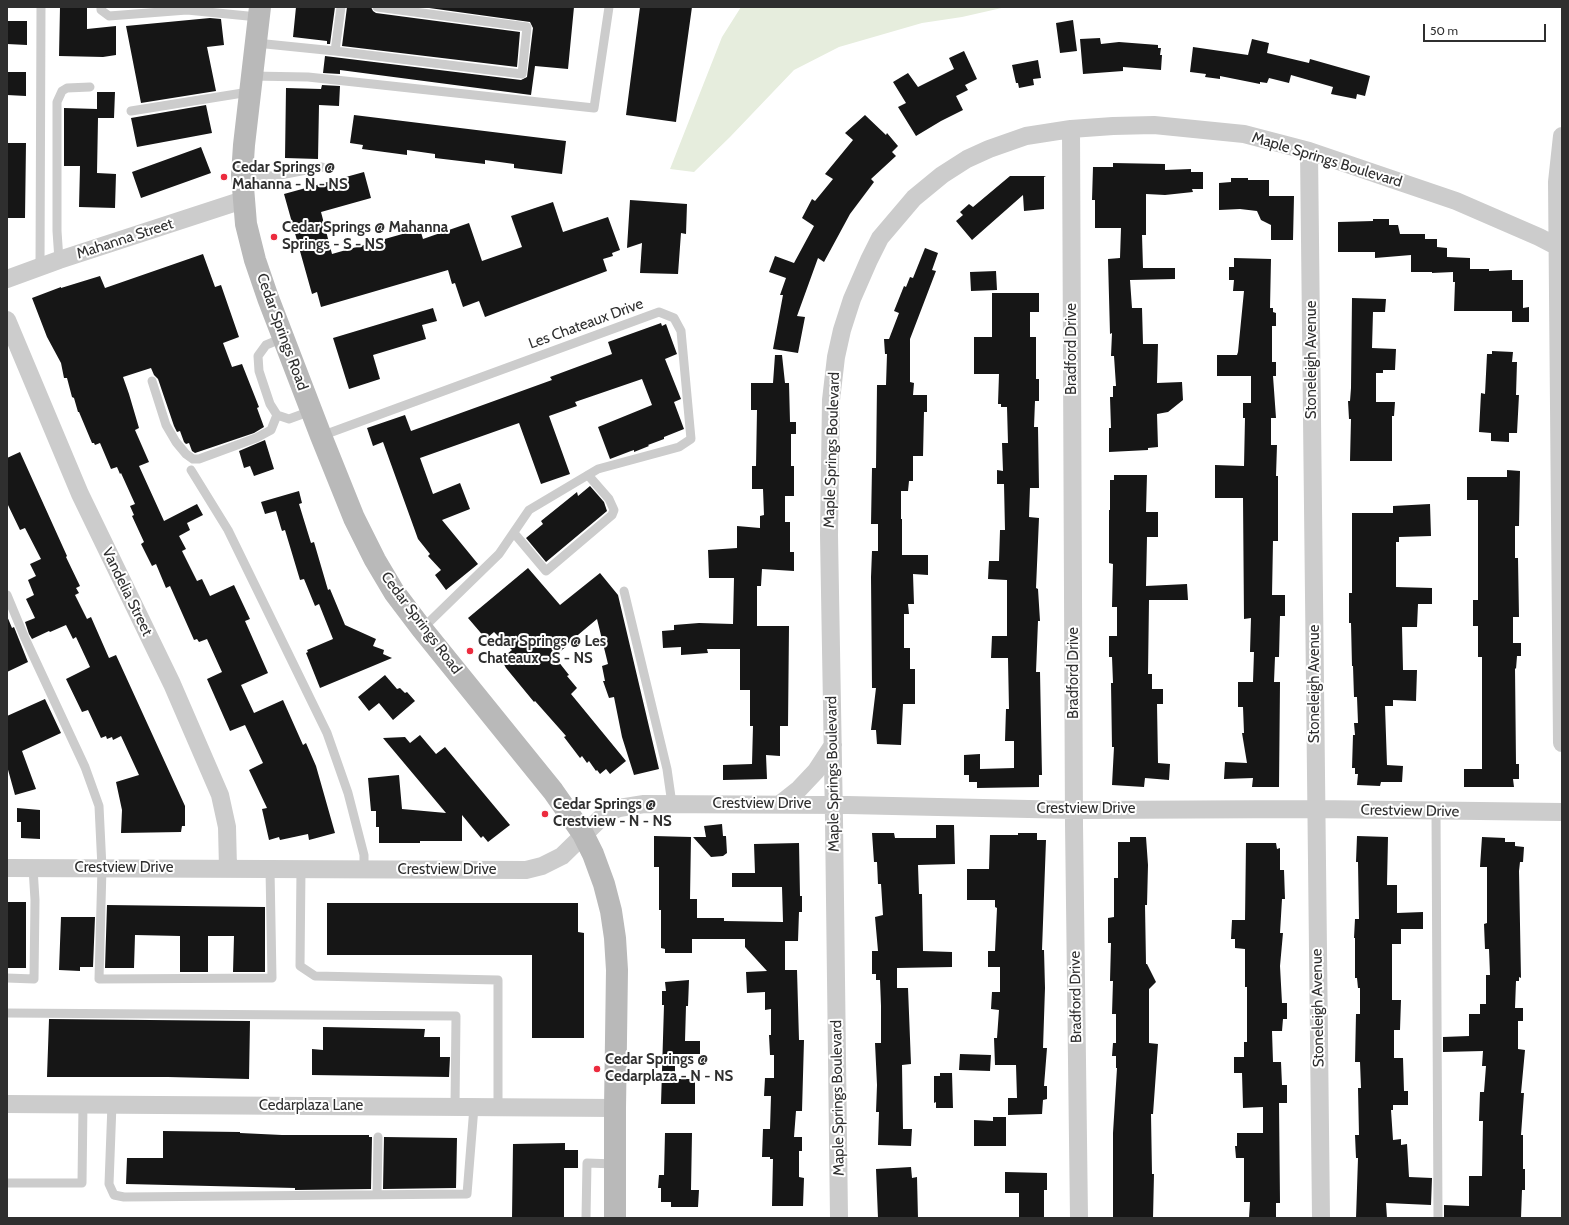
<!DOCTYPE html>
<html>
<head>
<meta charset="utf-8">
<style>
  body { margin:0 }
  #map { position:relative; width:1569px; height:1225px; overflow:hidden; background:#fff; font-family:Cabin,sans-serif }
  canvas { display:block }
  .frame { position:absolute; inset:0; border:8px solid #2f2f2f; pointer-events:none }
  .scale { position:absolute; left:1423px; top:24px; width:123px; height:18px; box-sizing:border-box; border:2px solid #2f2f2f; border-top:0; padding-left:5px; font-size:12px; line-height:14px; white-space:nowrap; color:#2f2f2f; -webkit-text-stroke:3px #fff; paint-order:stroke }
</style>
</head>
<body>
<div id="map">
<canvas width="1569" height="1225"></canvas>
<div class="frame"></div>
<div class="scale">50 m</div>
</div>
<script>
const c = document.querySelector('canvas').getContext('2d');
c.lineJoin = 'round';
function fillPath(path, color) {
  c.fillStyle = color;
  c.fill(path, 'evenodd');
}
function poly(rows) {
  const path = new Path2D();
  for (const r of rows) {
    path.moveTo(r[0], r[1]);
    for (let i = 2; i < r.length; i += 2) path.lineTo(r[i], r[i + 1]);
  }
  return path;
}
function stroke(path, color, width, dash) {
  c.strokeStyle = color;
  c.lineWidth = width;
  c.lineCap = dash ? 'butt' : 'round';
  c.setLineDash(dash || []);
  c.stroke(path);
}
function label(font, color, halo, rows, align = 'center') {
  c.font = font + ' Cabin,sans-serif';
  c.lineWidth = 4;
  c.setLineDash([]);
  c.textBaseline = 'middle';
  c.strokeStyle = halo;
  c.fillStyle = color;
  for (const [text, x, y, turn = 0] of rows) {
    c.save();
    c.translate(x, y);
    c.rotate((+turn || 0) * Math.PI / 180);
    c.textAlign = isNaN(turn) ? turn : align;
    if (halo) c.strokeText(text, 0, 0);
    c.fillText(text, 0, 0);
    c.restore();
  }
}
const green = poly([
  [741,7,1006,7,962,17,922,23,839,47,794,70,730,137,694,172,670,169,722,37]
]);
const building = poly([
  [60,7,87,7,87,29,116,26,116,55,103,57,59,56],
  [296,7,335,7,330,44,327,44,327,41,293,37],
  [347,7,371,7,373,11,376,13,520,32,517,67,342,46],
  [422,7,574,7,568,69,535,66,531,95,340,70,340,74,323,73,325,56,521,80,527,77,533,28,530,22],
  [640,7,692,7,676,122,626,115],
  [210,18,221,19,224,45,207,47,216,91,141,103,126,26],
  [1073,20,1077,51,1060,53,1056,23],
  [7,21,27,21,27,45,7,44],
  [1100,38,1101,44,1119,42,1158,45,1158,48,1161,48,1160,55,1162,55,1161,70,1123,67,1123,71,1083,74,1080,39],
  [1252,39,1269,43,1267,53,1309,63,1310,59,1370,76,1365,96,1357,94,1356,99,1331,94,1333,87,1291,75,1289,83,1269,78,1267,83,1260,82,1260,84,1220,76,1220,79,1205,77,1206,74,1190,72,1193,47,1248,55],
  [964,51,977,79,965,85,968,90,956,96,963,110,941,121,916,136,898,107,906,103,893,82,908,73,918,87,954,69,949,58],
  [1038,60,1041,78,1033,79,1034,85,1019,88,1018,83,1016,83,1012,65],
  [7,72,26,72,26,96,7,95],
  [322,85,340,86,339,106,319,105,318,159,285,158,286,88,321,89],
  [97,92,115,92,114,118,98,118,97,173,116,174,115,208,79,207,80,166,64,166,64,108,97,109],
  [206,105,212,133,137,147,131,118],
  [354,115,566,141,562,174,514,168,514,164,485,160,485,164,435,158,435,154,407,150,407,155,362,149,363,145,350,143],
  [865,115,886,135,887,133,898,146,892,152,896,156,871,179,874,182,850,214,824,262,818,258,797,316,805,317,798,353,773,349,783,295,780,295,786,278,769,272,775,256,794,263,814,226,802,218,812,199,815,201,833,179,825,174,853,140,845,133],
  [7,143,26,143,25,218,7,218],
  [201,147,211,173,141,198,132,172],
  [1113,163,1165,164,1165,170,1191,169,1191,172,1203,172,1203,189,1192,189,1193,192,1165,195,1146,194,1146,235,1142,235,1143,268,1175,268,1175,279,1130,280,1132,308,1142,308,1143,344,1158,344,1157,383,1182,382,1183,400,1168,412,1157,414,1158,447,1148,448,1148,450,1109,452,1109,428,1111,428,1110,397,1113,397,1113,386,1116,386,1114,356,1111,356,1112,333,1110,334,1108,259,1120,258,1121,228,1095,228,1095,200,1092,200,1093,167,1113,167],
  [364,172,371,198,321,212,332,254,420,229,423,239,469,223,482,261,522,247,511,216,553,202,563,232,608,217,620,250,612,253,613,256,603,259,607,271,485,317,479,301,463,307,455,283,452,284,448,270,321,307,317,292,312,294,284,194],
  [1010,176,1046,176,1044,177,1044,209,1024,211,1023,195,972,240,956,221,963,215,960,212,969,204,973,207],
  [1231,178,1248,178,1248,180,1269,180,1269,196,1294,196,1293,240,1271,240,1271,225,1261,220,1257,211,1240,209,1219,210,1219,183,1231,182],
  [630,200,687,204,686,234,681,233,678,274,640,273,642,243,627,248],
  [1373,219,1389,219,1389,225,1398,225,1400,234,1425,234,1425,239,1437,239,1437,247,1447,248,1447,257,1470,258,1470,269,1489,269,1489,271,1512,270,1512,280,1523,280,1523,308,1529,307,1529,322,1512,322,1512,311,1454,311,1455,282,1453,282,1453,272,1432,273,1432,272,1411,272,1411,255,1375,258,1375,252,1338,252,1338,222,1373,221],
  [925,248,938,253,932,270,936,271,910,339,910,382,914,383,913,395,927,395,927,412,924,412,923,456,913,456,913,481,909,481,908,491,901,491,901,519,902,519,902,555,928,555,928,575,913,574,914,604,908,604,909,614,904,614,904,648,910,648,910,669,915,669,915,704,903,704,901,745,877,744,876,730,871,730,876,688,872,688,871,577,872,551,878,551,878,524,871,524,872,468,876,468,877,385,886,385,887,354,885,354,884,339,889,339,899,313,894,311,904,286,906,287,910,277,913,278],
  [203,254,215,287,221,285,239,337,223,343,232,367,242,364,259,407,257,408,264,427,254,433,195,453,192,451,189,443,186,444,184,442,180,431,177,432,174,426,158,379,154,375,151,368,123,377,129,394,139,428,135,430,149,462,139,466,164,521,197,504,203,515,187,523,190,530,179,536,186,549,182,551,197,581,202,579,210,596,234,585,250,619,245,621,268,673,241,685,254,713,283,700,303,745,306,743,316,766,335,833,309,840,308,834,280,840,279,837,269,840,262,809,267,808,249,770,263,763,245,725,230,731,207,679,222,672,207,639,199,642,197,639,194,640,170,586,166,588,156,564,152,566,141,544,144,542,132,516,134,515,130,506,135,504,121,473,120,474,117,467,111,469,100,443,95,445,94,443,92,443,79,412,78,412,74,398,72,397,67,378,64,378,61,363,47,337,32,298,61,287,61,288,100,276,105,288],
  [1234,258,1271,259,1270,308,1273,308,1273,312,1276,313,1276,326,1272,326,1272,362,1276,362,1276,376,1273,376,1276,418,1271,418,1271,445,1277,445,1276,476,1278,476,1278,541,1273,541,1272,595,1285,595,1285,616,1280,616,1279,657,1275,657,1274,682,1280,682,1279,787,1252,787,1253,778,1224,779,1225,762,1247,763,1242,733,1244,733,1243,707,1238,707,1238,682,1253,682,1254,652,1250,652,1251,618,1244,619,1243,498,1215,498,1215,465,1244,466,1245,418,1243,418,1243,403,1251,403,1251,376,1217,376,1217,355,1237,355,1238,352,1244,291,1233,291,1234,280,1229,280,1229,267,1234,267],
  [996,271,997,290,971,291,970,272],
  [992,293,1039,293,1039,312,1030,312,1030,337,1036,337,1036,379,1039,379,1039,401,1035,401,1034,427,1038,427,1039,488,1030,488,1029,517,1039,518,1036,588,1038,589,1040,621,1038,621,1036,672,1040,672,1042,775,1039,775,1039,787,977,788,977,782,969,782,969,775,964,775,964,755,980,754,980,769,1014,768,1014,741,1005,741,1006,709,1009,709,1008,658,991,658,992,636,1007,636,1007,580,988,579,989,561,999,561,1000,530,1005,530,1004,484,997,484,997,470,1003,471,1002,443,1008,443,1007,407,1001,407,1001,404,998,404,999,374,974,374,974,337,992,337],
  [1352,298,1386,299,1385,312,1373,312,1372,348,1396,349,1395,370,1383,370,1383,373,1376,373,1376,402,1395,402,1394,416,1392,416,1392,461,1350,461,1351,419,1349,419,1348,401,1350,401,1351,388],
  [433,308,437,321,422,325,426,339,373,355,380,379,349,389,333,338],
  [661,323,662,326,666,324,677,354,665,359,681,399,674,402,684,429,664,437,664,439,648,445,649,446,634,452,634,450,631,451,610,459,598,427,652,405,642,379,575,402,577,406,549,416,570,474,541,484,519,423,420,458,433,494,460,483,470,509,442,520,478,564,446,590,435,575,441,570,428,556,430,554,418,539,383,442,373,446,367,428,405,415,411,431,552,380,550,377,612,354,608,342],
  [1492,351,1513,352,1512,362,1517,362,1516,395,1519,395,1517,433,1509,433,1509,442,1491,441,1491,433,1479,432,1481,393,1485,394,1487,354,1492,354],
  [775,355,782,355,785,383,789,383,790,422,796,422,796,434,791,434,791,466,794,466,794,496,785,496,785,522,790,522,790,552,794,552,794,571,762,569,761,586,757,586,757,626,789,626,788,726,780,726,780,756,766,755,767,779,723,780,723,765,752,764,753,726,750,726,750,690,740,690,740,649,707,649,708,653,681,655,681,647,663,648,662,631,674,630,674,625,699,623,733,624,734,578,709,578,708,550,737,548,737,526,760,528,760,516,764,515,763,489,752,489,752,466,756,466,757,410,751,410,751,383,773,383],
  [265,440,274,469,254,476,250,466,244,468,239,451],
  [20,452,67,556,66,557,80,586,76,588,79,593,75,595,87,619,91,617,109,658,116,655,185,806,185,826,182,826,181,832,121,833,122,810,116,782,139,775,121,736,113,740,112,737,107,739,106,736,101,738,88,710,82,712,66,679,90,667,76,637,73,639,66,625,50,632,49,631,32,639,29,634,25,622,35,618,26,599,34,595,28,580,36,576,30,564,41,559,25,528,20,530,7,503,7,458],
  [1507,470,1520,471,1519,526,1515,526,1515,558,1518,558,1519,617,1513,617,1513,643,1521,643,1521,656,1517,656,1516,669,1515,668,1516,764,1519,764,1519,779,1513,779,1514,787,1464,787,1464,769,1482,769,1482,657,1478,657,1478,626,1473,626,1473,600,1478,600,1478,500,1467,500,1467,477,1507,477],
  [1114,475,1147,475,1146,512,1158,512,1158,537,1147,537,1146,586,1187,584,1188,600,1149,600,1148,674,1152,674,1152,689,1163,689,1163,704,1157,704,1158,763,1170,764,1169,780,1145,778,1144,787,1112,785,1114,747,1112,747,1111,683,1113,683,1112,657,1109,657,1109,636,1117,636,1117,607,1112,607,1113,564,1109,563,1109,510,1110,510,1110,480,1114,480],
  [590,486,604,502,607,511,546,562,526,538,543,524,541,521,577,492,578,496],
  [299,491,302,503,299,504,311,543,314,542,328,590,330,589,345,625,376,639,373,646,384,650,383,654,392,658,320,688,306,653,308,652,307,650,333,639,319,604,315,606,304,579,300,580,285,530,282,531,281,528,276,511,265,514,261,502],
  [1430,504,1431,536,1399,537,1399,542,1396,542,1396,587,1432,588,1432,604,1418,604,1417,627,1402,627,1403,670,1417,670,1416,701,1393,700,1393,706,1385,706,1387,765,1403,766,1402,782,1381,782,1380,786,1357,785,1358,774,1355,774,1355,768,1352,768,1353,735,1355,735,1354,723,1358,723,1357,697,1354,697,1353,666,1352,666,1351,623,1349,623,1349,593,1352,593,1352,513,1393,513,1393,506],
  [528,568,560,605,600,573,618,595,659,769,634,775,622,737,614,697,609,698,603,681,605,681,602,666,608,664,597,619,566,645,567,646,554,656,569,675,567,676,577,688,571,694,626,761,610,774,606,769,600,774,597,770,596,771,589,761,587,763,582,756,580,758,564,737,566,736,535,701,534,702,506,668,501,659,512,650,494,632,486,639,468,618],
  [7,616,12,628,14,627,28,662,7,672],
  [385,675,397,689,400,688,405,693,407,692,415,701,393,720,379,703,369,711,358,697],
  [45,699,61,733,22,751,36,789,15,795,7,766,7,716],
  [420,735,436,754,445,747,510,825,488,842,483,836,481,838,462,815,462,841,420,841,420,843,379,843,379,827,376,827,376,811,371,811,368,778,399,775,402,809,446,813,383,738,405,737,410,743],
  [17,808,40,810,40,839,21,838,21,822,17,822],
  [722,824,723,836,726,836,727,853,723,856,711,857,693,837,706,837,704,826],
  [936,825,954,825,955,864,918,865,919,894,922,894,923,951,952,952,952,967,897,968,897,988,908,988,911,1064,902,1065,903,1129,912,1129,911,1146,878,1145,879,1112,876,1112,877,1085,875,1043,881,1043,881,1006,880,980,876,980,876,974,872,974,872,951,878,951,875,917,883,915,881,884,878,884,877,862,874,862,872,833,894,833,895,838,936,838],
  [1018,833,1037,833,1037,840,1046,840,1042,950,1044,950,1045,988,1043,1048,1047,1048,1044,1086,1047,1086,1047,1099,1043,1100,1042,1114,1008,1115,1008,1098,1017,1098,1016,1065,995,1065,994,1038,997,1038,999,1010,991,1009,992,992,1000,992,1000,967,988,967,988,951,995,951,997,908,995,907,995,900,967,900,967,869,989,869,990,835,1018,835],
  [654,836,691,837,690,899,697,899,697,918,724,918,724,921,783,922,782,887,732,887,732,873,755,873,754,844,799,843,800,896,802,896,802,912,799,912,798,941,785,941,785,970,797,970,799,1040,804,1040,802,1111,796,1111,794,1137,802,1137,802,1151,799,1151,799,1177,804,1178,803,1206,772,1206,773,1159,770,1159,770,1157,762,1157,763,1129,770,1129,771,1096,764,1096,765,1078,774,1078,774,1055,770,1055,769,1035,771,1035,771,1009,765,1010,765,992,747,993,746,972,767,971,745,947,745,939,692,939,692,953,665,953,665,949,661,948,661,910,659,910,659,867,654,867],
  [1357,836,1388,837,1387,885,1397,885,1397,913,1423,912,1423,929,1401,929,1401,944,1392,944,1392,1000,1401,1000,1400,1030,1394,1030,1394,1058,1403,1058,1404,1091,1408,1091,1408,1105,1393,1105,1393,1110,1391,1110,1393,1140,1401,1139,1401,1145,1407,1144,1409,1177,1432,1178,1431,1205,1386,1203,1387,1218,1356,1218,1358,1158,1356,1158,1355,1135,1359,1135,1358,1088,1361,1088,1360,1062,1355,1062,1356,1014,1360,1014,1360,988,1358,988,1357,978,1355,978,1355,938,1354,938,1355,919,1359,919,1358,862,1356,862],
  [1130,837,1146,837,1148,865,1147,905,1145,905,1146,964,1147,964,1156,982,1149,989,1149,1043,1158,1044,1153,1114,1151,1114,1152,1174,1154,1174,1153,1218,1113,1218,1113,1133,1117,1068,1116,1068,1116,1056,1112,1056,1113,1043,1116,1043,1116,1014,1112,1014,1113,981,1110,981,1111,943,1108,943,1108,918,1114,917,1114,878,1118,878,1118,842,1130,842],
  [1482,837,1505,838,1505,842,1515,842,1515,846,1524,847,1523,862,1520,862,1519,871,1521,978,1519,977,1519,981,1516,981,1515,1008,1523,1008,1523,1021,1518,1021,1518,1049,1525,1050,1521,1093,1524,1093,1521,1135,1523,1135,1523,1169,1525,1169,1525,1190,1522,1190,1521,1218,1444,1218,1444,1205,1469,1206,1469,1176,1482,1176,1483,1121,1479,1121,1480,1092,1484,1092,1486,1066,1482,1066,1483,1051,1443,1052,1443,1037,1469,1036,1469,1014,1480,1014,1480,1004,1486,1004,1486,975,1490,975,1489,949,1485,949,1484,924,1487,923,1487,867,1480,867],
  [1246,843,1276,843,1277,849,1280,848,1280,870,1284,870,1285,899,1282,899,1280,933,1283,933,1280,966,1282,1003,1287,1003,1287,1019,1283,1019,1282,1031,1272,1031,1273,1062,1281,1062,1282,1085,1287,1085,1287,1103,1279,1103,1280,1203,1276,1203,1276,1218,1249,1218,1250,1202,1244,1202,1244,1158,1236,1158,1235,1146,1237,1146,1237,1133,1263,1133,1263,1107,1243,1108,1242,1073,1234,1073,1234,1057,1244,1057,1244,1042,1247,1042,1247,987,1245,987,1245,949,1235,948,1235,939,1231,939,1232,920,1245,920],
  [7,902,26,902,26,968,7,968],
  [327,903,578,903,578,932,584,933,584,1038,532,1038,532,955,327,955],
  [107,905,265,907,265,972,233,972,234,936,208,936,208,972,180,972,180,936,135,935,134,968,105,968],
  [61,917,95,917,93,967,80,967,80,971,59,970],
  [689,980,688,1006,686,1006,685,1041,700,1041,700,1054,675,1054,675,1079,695,1079,695,1104,661,1104,664,1005,662,1005,662,991,666,991,665,982],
  [49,1019,250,1021,249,1079,168,1077,47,1077],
  [323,1027,425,1029,424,1037,440,1037,440,1057,450,1057,449,1077,312,1075,312,1049,323,1050],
  [960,1054,991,1055,990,1071,959,1070],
  [940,1073,952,1073,953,1108,936,1108,936,1102,934,1103,934,1076,940,1076],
  [993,1117,1006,1117,1006,1146,974,1146,974,1120,993,1121],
  [163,1131,240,1132,240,1133,282,1135,369,1135,369,1137,372,1137,371,1189,295,1190,295,1188,126,1184,127,1158,163,1158],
  [665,1133,692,1133,691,1190,699,1190,698,1207,671,1207,671,1202,661,1202,661,1188,658,1188,659,1175,664,1175],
  [384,1137,457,1138,456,1188,383,1189],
  [565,1143,565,1150,578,1150,578,1168,564,1168,564,1218,512,1218,513,1144],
  [911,1167,912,1178,917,1177,918,1218,878,1218,876,1169],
  [1005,1172,1047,1173,1047,1190,1044,1190,1044,1218,1019,1218,1019,1193,1005,1193]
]);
const lane = poly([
  [101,7,101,10,109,16,187,10,187,7],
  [187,10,258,17],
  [256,43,335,51,522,74,527,27,377,7],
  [335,51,341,7],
  [251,76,308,77,594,108,609,7],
  [131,111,249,92],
  [242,175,275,176,322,167],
  [59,260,57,231,57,102,62,91,67,88,90,87],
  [40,267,41,7],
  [283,338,266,345,258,356,259,371,270,404,277,415,289,419,311,411],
  [152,381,166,425,176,442,186,454,193,459,199,459,256,438,271,430,277,415],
  [321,436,659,312,674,318,681,331,691,439,679,447,598,469,529,510,499,554,422,629],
  [191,470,228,530,327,733,348,793,364,855,364,869],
  [514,533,546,571,612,515,614,510,609,499,588,475],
  [624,591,667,769,672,804],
  [7,595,24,636,85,767,99,806,102,868,99,979,272,978,270,869],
  [1436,811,1438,1218],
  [301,869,300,966,315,976,498,980,498,1107],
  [7,978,34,979,35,900,33,868],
  [7,1013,456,1016,455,1107],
  [112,1104,109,1184,114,1195,124,1197,467,1194,474,1107],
  [7,1183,82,1183,83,1104],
  [377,1195,378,1137],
  [586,1218,587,1163,615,1164]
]);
const street = poly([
  [1071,129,1074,824,1079,1218],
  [1562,136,1557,182,1562,743],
  [1309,151,1321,1218],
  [7,279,59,260,243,200],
  [7,320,80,494,172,684,220,795,227,827,228,868],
  [780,804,799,789,816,771,833,745],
  [7,868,526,870,542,866,562,856,605,814,619,808,644,804,847,805,1074,810,1315,809,1562,812],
  [7,1104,615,1108],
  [839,1218,834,820,829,535,831,400,836,357,842,330,852,299,869,260,880,238,914,198,942,175,967,159,989,149,1026,136,1071,129,1113,126,1154,125,1244,134,1309,151,1456,201,1539,237,1562,249]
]);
const secondary = poly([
  [260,7,244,145,242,175,246,224,255,260,268,298,321,436,354,518,375,560,394,592,422,629,553,791,583,834,593,854,604,884,611,911,615,938,617,970,615,1108,615,1218]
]);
const markers = [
  [224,177,4,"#ec2b3e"],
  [274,237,4,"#ec2b3e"],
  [470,651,4,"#ec2b3e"],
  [545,814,4,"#ec2b3e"],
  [597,1069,4,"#ec2b3e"]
];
const streetNames = [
  ["Maple Springs Boulevard",1327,160,17],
  ["Mahanna Street",125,239,-18],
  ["Les Chateaux Drive",586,324,-20],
  ["Cedar Springs Road",282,332,70],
  ["Bradford Drive",1072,349,-90],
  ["Stoneleigh Avenue",1312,360,-90],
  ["Maple Springs Boulevard",832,450,-88],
  ["Vandelia Street",127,592,64],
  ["Cedar Springs Road",421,623,53],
  ["Bradford Drive",1074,673,-90],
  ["Stoneleigh Avenue",1315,684,-90],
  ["Maple Springs Boulevard",833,774,-91],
  ["Crestview Drive",762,804],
  ["Crestview Drive",1086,809],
  ["Crestview Drive",1410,811,1],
  ["Crestview Drive",124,868],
  ["Crestview Drive",447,870],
  ["Bradford Drive",1076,997,-91],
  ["Stoneleigh Avenue",1318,1008,-91],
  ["Maple Springs Boulevard",838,1098,-91],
  ["Cedarplaza Lane",311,1106]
];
const poiNames = [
  ["Cedar Springs @",232,168],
  ["Mahanna - N - NS",232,185],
  ["Cedar Springs @ Mahanna",282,228],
  ["Springs - S - NS",282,245],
  ["Cedar Springs @ Les",478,642],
  ["Chateaux - S - NS",478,659],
  ["Cedar Springs @",553,805],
  ["Crestview - N - NS",553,822],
  ["Cedar Springs @",605,1060],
  ["Cedarplaza - N - NS",605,1077]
];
fillPath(green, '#e6eddd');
fillPath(building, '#161616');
stroke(lane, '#ccc', 9);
stroke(street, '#ccc', 18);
stroke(secondary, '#b9b9b9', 22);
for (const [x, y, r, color] of markers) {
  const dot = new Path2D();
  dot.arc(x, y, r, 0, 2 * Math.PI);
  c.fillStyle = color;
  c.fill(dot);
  stroke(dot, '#fff', 1.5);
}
label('15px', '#2f2f2f', '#fff', streetNames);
label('bold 15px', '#2f2f2f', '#fff', poiNames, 'left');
</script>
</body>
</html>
